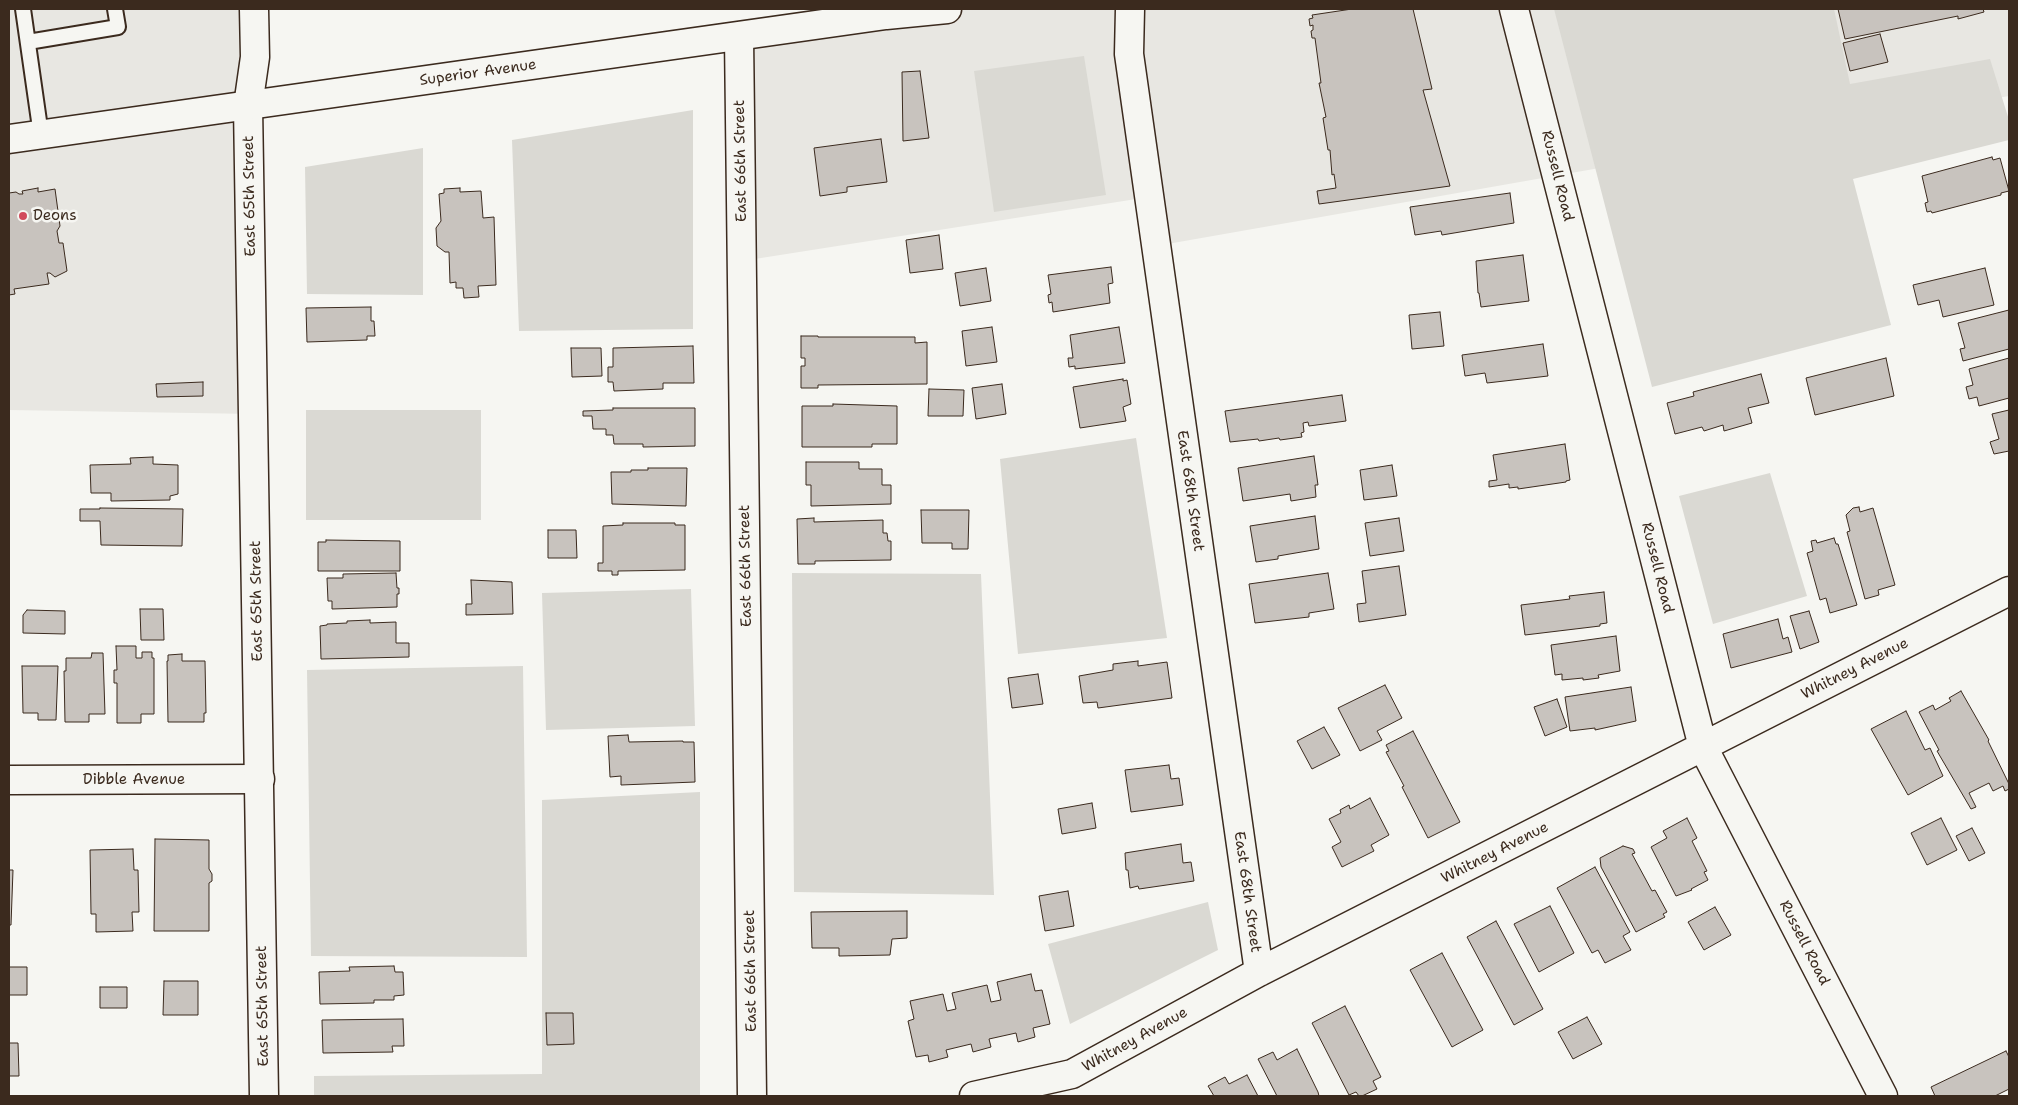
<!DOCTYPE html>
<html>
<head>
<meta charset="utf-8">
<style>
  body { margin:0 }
  #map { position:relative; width:2018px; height:1105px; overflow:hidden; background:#f6f6f2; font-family:"Shantell Sans",sans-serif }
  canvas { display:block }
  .frame { position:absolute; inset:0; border:10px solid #3b2a1e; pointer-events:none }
</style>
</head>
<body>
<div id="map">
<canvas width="2018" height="1105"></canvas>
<div class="frame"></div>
</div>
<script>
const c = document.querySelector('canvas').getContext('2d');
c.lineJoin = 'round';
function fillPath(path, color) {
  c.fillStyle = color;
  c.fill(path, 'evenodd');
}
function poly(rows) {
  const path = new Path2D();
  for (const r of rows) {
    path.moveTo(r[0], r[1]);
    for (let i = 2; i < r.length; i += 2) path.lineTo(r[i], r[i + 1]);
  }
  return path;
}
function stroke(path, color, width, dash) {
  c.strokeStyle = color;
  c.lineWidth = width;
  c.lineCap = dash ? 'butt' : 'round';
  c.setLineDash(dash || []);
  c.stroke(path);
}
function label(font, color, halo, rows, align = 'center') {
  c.font = font + ' "Shantell Sans",sans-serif';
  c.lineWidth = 5;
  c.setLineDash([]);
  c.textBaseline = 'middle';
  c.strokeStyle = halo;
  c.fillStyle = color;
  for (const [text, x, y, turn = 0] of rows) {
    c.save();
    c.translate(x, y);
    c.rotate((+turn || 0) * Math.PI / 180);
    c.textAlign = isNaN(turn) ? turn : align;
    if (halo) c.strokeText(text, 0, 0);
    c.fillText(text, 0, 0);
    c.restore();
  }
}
const built = poly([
  [9,9,254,9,254,414,9,410],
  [886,9,2009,9,2009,96,1156,246,1149,197,742,261,739,37]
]);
const green = poly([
  [1554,9,1834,9,1850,84,1990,59,2009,120,2009,140,1853,179,1891,325,1652,387],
  [1084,56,1106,195,994,212,974,71],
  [693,110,693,329,519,331,512,140],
  [423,148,423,295,307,294,305,167],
  [306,410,481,410,481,520,306,520],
  [1136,438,1167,638,1018,654,1000,459],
  [1770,473,1807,596,1713,624,1679,496],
  [792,573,981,574,994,895,794,892],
  [691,589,695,726,546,730,542,593],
  [523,666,527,957,311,956,307,670],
  [700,792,700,1096,314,1096,314,1076,542,1074,542,800],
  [1208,902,1218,950,1070,1024,1048,944]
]);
const building = poly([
  [1352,9,1413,9,1432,89,1423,90,1450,186,1319,204,1317,191,1336,188,1334,174,1332,175,1330,150,1328,150,1323,118,1326,117,1319,83,1321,83,1315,38,1312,38,1311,31,1313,30,1313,25,1310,26,1309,19,1313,18,1312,15,1352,9],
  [1838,9,1983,9,1984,12,1958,19,1958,16,1845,39,1838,9],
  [1880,34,1888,62,1850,71,1843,43,1880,34],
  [920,71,929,138,903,141,902,72,920,71],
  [881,139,887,182,847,187,847,192,820,196,814,148,881,139],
  [1992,157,1993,160,2000,158,2009,191,2001,193,2001,195,1932,213,1931,211,1927,212,1925,203,1928,202,1922,176,1992,157],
  [38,188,38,192,55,189,60,226,57,231,59,243,63,243,67,271,55,277,50,273,47,273,49,284,14,289,15,294,9,295,9,193,16,192,19,194,23,194,22,191,38,188],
  [460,188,460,192,481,191,483,218,494,217,496,285,478,286,479,297,464,298,463,288,456,288,456,282,450,283,449,252,445,252,437,246,436,228,441,221,439,194,444,193,444,189,460,188],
  [1510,193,1514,223,1442,235,1441,231,1415,235,1410,207,1510,193],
  [939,235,943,269,910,273,906,240,939,235],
  [1523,255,1529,301,1481,307,1479,293,1478,293,1476,261,1523,255],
  [1111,267,1113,283,1108,284,1110,303,1053,312,1052,302,1049,303,1048,295,1051,294,1048,275,1111,267],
  [986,268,991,301,960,306,955,273,986,268],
  [1985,268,1994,305,1943,317,1939,300,1918,305,1913,285,1985,268],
  [371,307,371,321,374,321,375,336,367,336,367,340,307,342,306,308,371,307],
  [2009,310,2009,349,1963,361,1960,349,1965,348,1958,323,2009,310],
  [1440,312,1444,346,1412,349,1409,315,1440,312],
  [992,327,997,362,966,366,962,331,992,327],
  [1119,327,1125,363,1075,369,1075,366,1069,367,1068,358,1073,358,1070,335,1119,327],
  [801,336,818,336,818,337,915,337,915,343,927,342,927,384,818,385,818,388,801,388,801,366,805,366,805,358,801,358,801,336],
  [1543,344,1548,376,1487,383,1485,373,1465,376,1462,355,1543,344],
  [693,346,694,383,663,383,663,389,614,391,613,382,608,382,608,367,613,367,613,348,693,346],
  [571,348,601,348,602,376,572,377,571,348],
  [1886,358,1894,396,1815,415,1806,378,1886,358],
  [2009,358,2009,398,1979,406,1977,397,1969,399,1966,387,1973,385,1969,369,2009,358],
  [1761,374,1769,403,1748,408,1752,423,1724,431,1723,425,1704,431,1702,427,1675,434,1667,403,1694,396,1693,392,1761,374],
  [1123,379,1123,381,1127,380,1131,404,1123,407,1126,421,1080,428,1073,387,1123,379],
  [203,382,203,396,157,397,156,384,203,382],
  [1002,384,1006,414,976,419,972,388,1002,384],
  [929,389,964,390,963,416,928,416,929,389],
  [1342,395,1346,421,1309,426,1308,422,1303,423,1304,432,1301,433,1302,437,1280,440,1279,438,1259,441,1258,439,1230,442,1225,411,1342,395],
  [833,404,897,406,897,444,872,444,872,447,802,447,802,406,833,406,833,404],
  [613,408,695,408,695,446,643,447,643,444,614,444,613,435,606,435,606,429,593,429,592,416,583,416,583,411,613,410,613,408],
  [2009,410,2009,451,1994,454,1990,442,1999,439,1992,414,2009,410],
  [1565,444,1570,480,1566,481,1566,482,1518,489,1518,487,1509,488,1509,484,1489,487,1489,481,1497,480,1493,455,1565,444],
  [1314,456,1318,485,1315,485,1316,497,1291,501,1290,494,1243,501,1238,468,1314,456],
  [153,457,153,464,178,465,178,494,170,496,170,500,111,501,111,493,91,493,90,465,131,464,130,458,153,457],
  [806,462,859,462,859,469,882,469,882,485,891,485,891,504,811,506,811,485,806,485,806,462],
  [1392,465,1397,496,1364,500,1360,470,1392,465],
  [648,468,687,468,686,506,612,504,611,472,631,472,631,470,648,470,648,468],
  [1859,507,1860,512,1873,508,1895,585,1878,590,1879,595,1865,599,1847,532,1850,531,1846,515,1853,508,1859,507],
  [100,508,183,509,182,546,101,545,100,521,80,521,80,509,100,509,100,508],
  [921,510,969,510,968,549,952,549,952,543,922,543,921,510],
  [1315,516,1319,549,1278,556,1278,559,1256,562,1250,526,1315,516],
  [814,518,814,522,883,520,883,533,887,533,888,541,891,541,891,560,815,561,815,564,798,564,797,519,814,518],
  [1399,518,1404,551,1370,556,1365,523,1399,518],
  [623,523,675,523,675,525,685,525,685,570,618,571,618,575,612,575,612,571,598,571,598,563,603,563,603,526,623,525,623,523],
  [548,530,576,530,577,558,548,558,548,530],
  [1834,538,1836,544,1838,544,1857,605,1830,613,1826,598,1820,600,1807,553,1813,551,1811,541,1816,540,1817,543,1834,538],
  [326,540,400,541,400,571,318,571,318,542,326,542,326,540],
  [1399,566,1406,615,1359,622,1357,604,1366,603,1362,571,1399,566],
  [396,573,397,588,399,588,399,594,397,594,397,607,332,609,332,601,328,601,327,578,343,578,343,574,396,573],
  [1328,573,1334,609,1309,613,1309,617,1255,623,1249,584,1328,573],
  [471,580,512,582,513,614,466,615,466,604,472,604,471,580],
  [1604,592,1607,623,1600,624,1600,626,1525,635,1521,605,1570,599,1569,596,1604,592],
  [140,609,163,609,164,640,141,640,140,609],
  [27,610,65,611,65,634,23,633,23,615,27,610],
  [1809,611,1819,642,1800,649,1790,616,1809,611],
  [1778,619,1783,639,1788,637,1792,652,1731,668,1723,634,1778,619],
  [370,620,370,623,396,622,396,643,409,643,409,657,321,659,320,626,327,625,327,624,347,623,347,621,370,620],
  [1616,636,1620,671,1598,675,1599,678,1583,680,1583,678,1562,680,1562,674,1555,675,1551,645,1616,636],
  [116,646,136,646,136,658,142,658,142,652,152,652,152,658,154,658,154,714,141,714,141,723,117,723,117,683,114,683,114,670,117,670,116,646],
  [92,653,103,653,105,714,89,714,89,722,65,722,64,671,66,671,66,658,91,658,92,653],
  [182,654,182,661,205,661,206,713,204,713,204,722,168,722,167,661,168,661,168,655,182,654],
  [1138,661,1138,666,1167,662,1172,698,1098,708,1097,702,1083,703,1079,676,1113,670,1113,664,1138,661],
  [22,666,58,666,56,720,38,720,38,713,23,713,22,666],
  [1038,674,1043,704,1012,708,1008,678,1038,674],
  [1385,685,1402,718,1377,731,1382,740,1360,751,1338,708,1385,685],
  [1631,687,1636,721,1595,730,1595,728,1570,731,1565,697,1631,687],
  [1961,691,1989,740,1988,741,2009,784,2009,789,2005,791,2003,786,1993,791,1989,783,1969,793,1976,807,1971,809,1937,751,1939,750,1919,712,1933,705,1935,710,1951,701,1949,698,1961,691],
  [1557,699,1567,727,1545,736,1534,707,1557,699],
  [1906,711,1925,750,1930,748,1943,776,1908,795,1871,729,1906,711],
  [1324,727,1340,755,1312,769,1297,741,1324,727],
  [1413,731,1460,822,1428,838,1402,787,1404,786,1386,752,1389,751,1386,745,1413,731],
  [628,735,629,742,683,741,683,742,694,742,695,782,621,785,621,776,610,777,608,736,628,735],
  [1169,765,1171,779,1179,778,1183,805,1131,812,1125,770,1169,765],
  [1370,798,1389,835,1371,845,1374,851,1342,867,1332,847,1341,842,1329,819,1341,813,1340,810,1349,805,1350,809,1370,798],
  [1092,803,1096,828,1062,834,1058,809,1092,803],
  [1687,818,1697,838,1692,841,1707,871,1704,872,1708,880,1691,889,1692,890,1676,896,1651,847,1667,838,1663,831,1687,818],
  [1941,818,1957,850,1927,865,1911,833,1941,818],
  [1972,828,1985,853,1969,861,1956,836,1972,828],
  [155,839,209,840,209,869,212,874,212,881,209,883,209,931,154,931,155,839],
  [1181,844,1183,863,1191,862,1194,881,1139,889,1138,886,1130,888,1128,870,1126,870,1125,853,1181,844],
  [1623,846,1633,849,1635,853,1632,854,1652,891,1655,890,1667,912,1663,914,1665,917,1636,932,1601,867,1600,858,1623,846],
  [133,849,134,870,138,870,139,912,132,912,133,931,96,932,96,914,91,914,90,850,133,849],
  [1595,867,1630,932,1623,936,1631,950,1605,963,1598,950,1592,953,1557,888,1595,867],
  [9,870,13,870,11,925,9,925,9,870],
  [1068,891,1074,926,1045,931,1039,896,1068,891],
  [1550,906,1574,953,1539,972,1514,924,1550,906],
  [1715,907,1731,935,1704,950,1688,922,1715,907],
  [907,911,907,938,892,939,890,955,839,956,839,948,812,948,811,912,907,911],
  [1496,921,1543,1009,1514,1025,1467,937,1496,921],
  [1442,953,1483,1030,1452,1047,1410,970,1442,953],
  [394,966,395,972,403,972,404,995,394,996,394,1000,374,1000,374,1003,320,1004,319,972,350,971,349,967,394,966],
  [9,967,27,967,27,995,9,995,9,967],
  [1031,974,1035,991,1042,990,1050,1024,1033,1028,1035,1037,1018,1042,1016,1033,989,1039,991,1047,973,1052,971,1044,946,1050,948,1057,929,1062,928,1055,916,1057,908,1021,914,1019,910,1001,943,994,947,1011,956,1009,952,993,987,985,991,1002,1001,1000,997,982,1031,974],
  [164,981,198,981,198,1015,163,1015,164,981],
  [100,987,127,987,127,1008,100,1008,100,987],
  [1345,1006,1381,1077,1373,1081,1377,1089,1362,1096,1359,1096,1356,1092,1349,1095,1312,1023,1345,1006],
  [546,1013,573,1013,574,1044,547,1045,546,1013],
  [1587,1017,1602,1044,1573,1059,1558,1032,1587,1017],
  [403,1019,404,1046,392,1046,393,1052,323,1053,322,1020,403,1019],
  [9,1043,18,1043,19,1076,9,1076,9,1043],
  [1297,1049,1318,1092,1319,1096,1277,1096,1258,1059,1273,1052,1277,1060,1297,1049],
  [2006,1051,2009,1057,2009,1089,1995,1096,1935,1096,1931,1087,2006,1051],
  [1247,1075,1258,1096,1214,1096,1208,1086,1225,1077,1229,1084,1247,1075]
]);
const lane = poly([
  [23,9,41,135],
  [28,42,118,27,115,9]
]);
const street = poly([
  [1130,9,1129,54,1259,972],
  [1514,9,1703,747,1883,1096],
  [739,37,752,1096],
  [248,106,255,57,254,9],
  [9,780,260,779],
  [974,1096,1072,1074,1259,972,2009,591]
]);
const secondary = poly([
  [248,106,264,1096]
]);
const primary = poly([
  [9,139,886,15,947,9]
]);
const markers = [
  [23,216,5,"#d1495b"]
];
const streetNames = [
  ["Superior Avenue",478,73,-8],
  ["East 66th Street",741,161,-91],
  ["Russell Road",1557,176,76],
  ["East 65th Street",250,196,-91],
  ["East 68th Street",1190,491,82],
  ["East 66th Street",746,566,-91],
  ["Russell Road",1657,568,76],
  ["East 65th Street",257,601,-91],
  ["Whitney Avenue",1855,669,-27],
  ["Dibble Avenue",134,780],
  ["Whitney Avenue",1495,853,-27],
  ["East 68th Street",1247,892,82],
  ["Russell Road",1804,943,63],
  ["East 66th Street",751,971,-91],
  ["East 65th Street",263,1006,-91],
  ["Whitney Avenue",1135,1040,-29]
];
const poiNames = [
  ["Deons",33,216]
];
fillPath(built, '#e8e7e2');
fillPath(green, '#dad9d3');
fillPath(building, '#c8c3be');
stroke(building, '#3b2a1e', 1);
stroke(lane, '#3b2a1e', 18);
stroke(street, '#3b2a1e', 31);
stroke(secondary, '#3b2a1e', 31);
stroke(primary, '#3b2a1e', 31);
stroke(lane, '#f6f6f2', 14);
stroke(street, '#f6f6f2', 28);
stroke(secondary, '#f6f6f2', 28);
stroke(primary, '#f6f6f2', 28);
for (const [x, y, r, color] of markers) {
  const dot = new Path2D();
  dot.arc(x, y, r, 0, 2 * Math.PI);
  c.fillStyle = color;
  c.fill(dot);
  stroke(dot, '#f6f6f2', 2);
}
label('15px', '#3b2a1e', '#f6f6f2', streetNames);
label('15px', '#3b2a1e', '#f6f6f2', poiNames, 'left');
</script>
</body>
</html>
